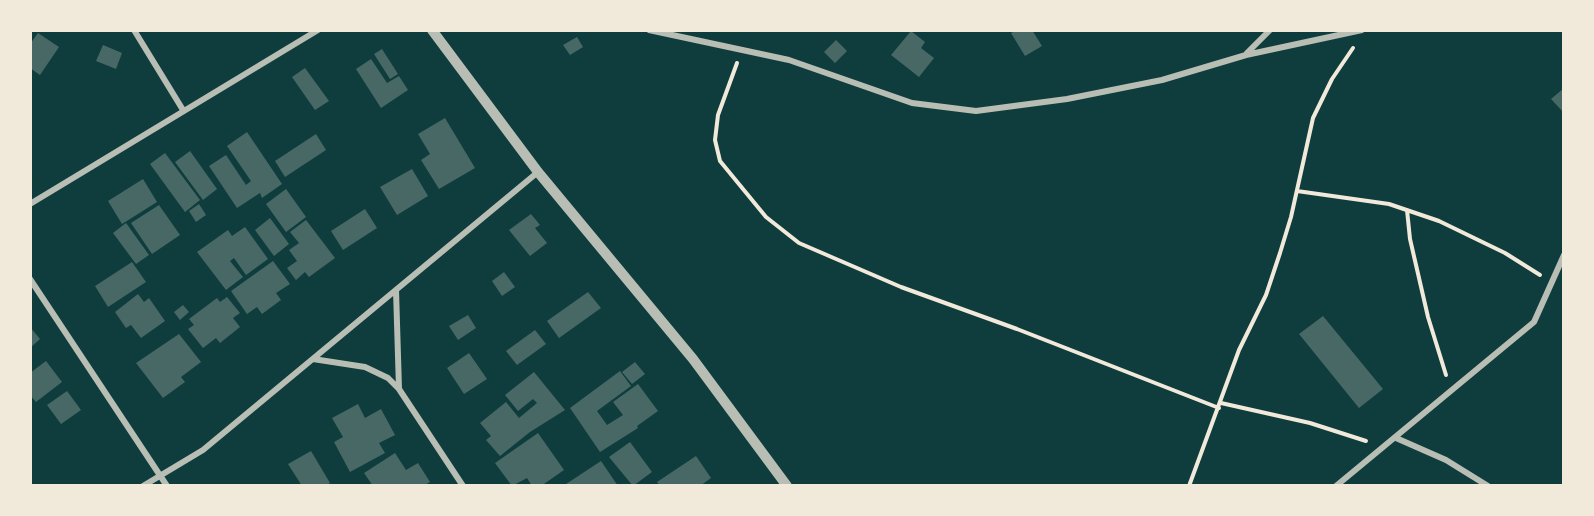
<!DOCTYPE html>
<html>
<head>
<meta charset="utf-8">
<style>
  body { margin:0 }
  #map { position:relative; width:1594px; height:516px; overflow:hidden; background:#0f3d3e; font-family:"DM Sans",sans-serif }
  canvas { display:block }
  .frame { position:absolute; inset:0; border:32px solid #f1e9da; pointer-events:none }
</style>
</head>
<body>
<div id="map">
<canvas width="1594" height="516"></canvas>
<div class="frame"></div>
</div>
<script>
const c = document.querySelector('canvas').getContext('2d');
c.lineJoin = 'round';
function fillPath(path, color) {
  c.fillStyle = color;
  c.fill(path, 'evenodd');
}
function poly(rows) {
  const path = new Path2D();
  for (const r of rows) {
    path.moveTo(r[0], r[1]);
    for (let i = 2; i < r.length; i += 2) path.lineTo(r[i], r[i + 1]);
  }
  return path;
}
function stroke(path, color, width, dash) {
  c.strokeStyle = color;
  c.lineWidth = width;
  c.lineCap = dash ? 'butt' : 'round';
  c.setLineDash(dash || []);
  c.stroke(path);
}
const building = poly([
  [1017,30,1032,30,1042,46,1025,56,1011,33],
  [911,31,925,42,921,48,934,58,919,77,891,55],
  [38,33,59,47,40,75,30,68,30,44],
  [577,37,583,47,570,55,563,45],
  [836,40,847,51,835,63,824,52],
  [103,45,122,53,116,69,96,61],
  [382,49,398,74,390,79,374,54],
  [371,59,387,83,399,76,408,90,381,108,356,69],
  [305,68,329,101,315,110,292,77],
  [1564,88,1564,113,1551,99],
  [445,118,475,168,439,189,421,160,430,154,418,134],
  [247,132,282,184,262,198,260,193,237,208,209,166,226,155,246,185,251,181,227,146],
  [316,134,326,150,285,177,275,161],
  [190,151,217,189,203,200,175,162],
  [165,153,200,200,185,212,150,164],
  [412,169,428,196,397,215,380,187],
  [143,179,157,202,122,224,108,201],
  [286,189,306,217,286,232,266,204],
  [199,204,206,215,196,222,189,211],
  [159,205,180,235,152,254,131,223],
  [365,209,377,228,343,250,331,231],
  [531,214,540,225,535,228,547,243,530,256,509,230],
  [270,218,289,244,274,256,255,230],
  [306,220,335,258,309,277,305,272,296,280,287,268,297,261,289,250,299,243,290,232],
  [126,223,149,255,136,264,113,233],
  [245,227,268,259,246,275,234,258,230,261,243,277,226,290,197,252,228,230,232,236],
  [273,261,290,284,276,293,281,300,262,314,257,307,247,314,231,291],
  [132,262,146,282,108,307,95,286],
  [504,272,515,287,502,296,492,281],
  [588,292,601,308,559,338,547,321],
  [138,294,144,302,149,298,165,321,141,338,131,325,126,328,115,312],
  [227,297,240,313,233,318,240,327,220,343,216,338,203,348,188,329,194,325,189,319,217,298,220,302],
  [183,305,189,312,180,320,174,312],
  [468,315,476,328,458,340,449,326],
  [1323,316,1383,389,1359,408,1299,334],
  [30,327,40,339,30,348],
  [535,330,546,344,517,365,506,351],
  [179,334,201,362,181,377,185,382,163,398,136,363],
  [469,353,487,379,464,394,447,368],
  [46,361,62,382,36,402,30,395,30,373],
  [635,362,645,374,632,384,622,372],
  [620,371,631,386,597,411,607,425,623,415,613,402,638,384,658,411,637,426,638,428,600,452,570,408],
  [534,372,565,410,530,432,500,456,486,440,491,436,480,423,506,402,519,418,537,403,533,399,518,411,505,395],
  [67,391,81,410,61,424,47,405],
  [358,404,365,418,381,409,395,435,379,443,385,453,350,472,334,442,343,437,332,418],
  [538,433,564,470,541,486,532,486,527,478,512,486,495,463],
  [630,442,652,472,633,486,609,457],
  [311,451,330,483,325,486,302,486,288,464],
  [395,453,406,470,418,463,430,482,423,486,373,486,364,473],
  [696,456,711,478,700,486,660,486,657,482],
  [601,461,618,486,563,486]
]);
const path = poly([
  [737,63,718,115,715,140,720,161,766,217,799,243,901,287,1017,329,1219,408],
  [1297,191,1389,204,1439,221,1505,253,1540,275],
  [1407,210,1410,239,1428,317,1446,375],
  [1221,403,1310,423,1366,441],
  [1189,486,1239,350,1266,295,1280,253,1291,217,1313,118,1332,79,1353,48]
]);
const minor = poly([
  [134,30,183,110],
  [649,30,789,60,912,103,976,111,1067,99,1162,80,1246,55,1362,30],
  [1247,53,1270,30],
  [30,204,318,30],
  [30,279,167,486],
  [396,290,399,389],
  [313,359,365,367,388,378,399,389,463,486],
  [1396,438,1446,460,1488,486],
  [143,486,203,450,538,172],
  [1336,486,1534,322,1564,255]
]);
const tertiary = poly([
  [432,30,538,172,693,359,787,486]
]);
fillPath(building, '#486865');
stroke(path, '#f1e9da', 4);
stroke(minor, '#b8beb3', 6);
stroke(tertiary, '#b8beb3', 10);
</script>
</body>
</html>
